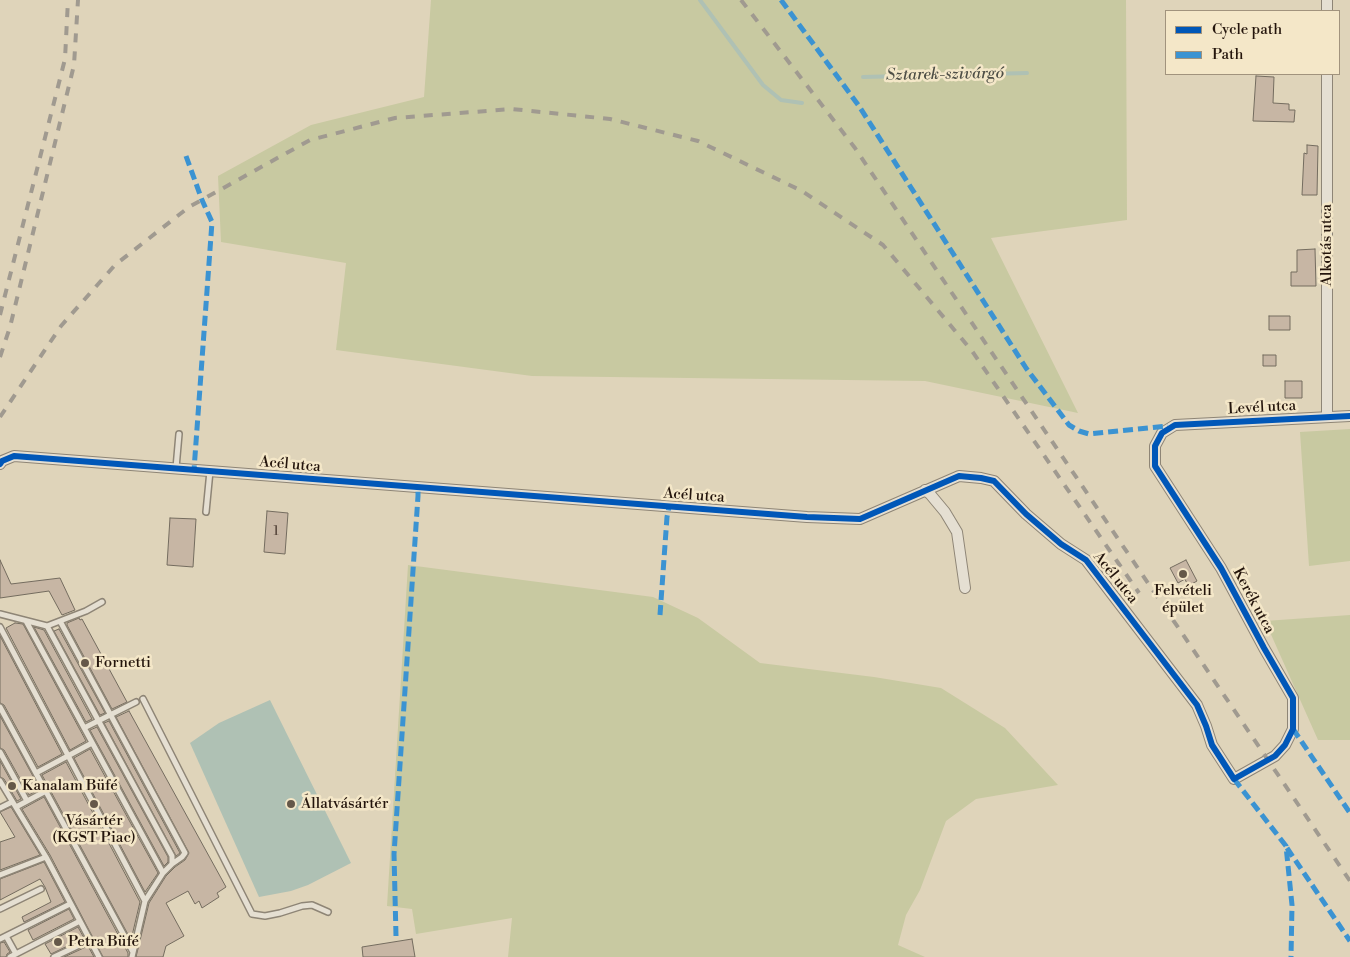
<!DOCTYPE html>
<html>
<head>
<meta charset="utf-8">
<style>
  body { margin:0 }
  #map { position:relative; width:1350px; height:957px; overflow:hidden; background:#dfd4ba; font-family:"Libre Bodoni",serif }
  canvas { display:block }
  .legend { position:absolute; left:1165px; top:10px; width:175px; height:65px; box-sizing:border-box; background:#f4e7c8; border:1px solid #a1937d; margin:0; padding:6px 9px; list-style:none; font-size:15px; color:#24150c }
  .legend li { display:flex; align-items:center; gap:10px; height:25px }
  .legend b { width:25px; border:1px solid #a1937d }
</style>
</head>
<body>
<div id="map">
<canvas width="1350" height="957"></canvas>
<ul class="legend">
<li><b style="height:6px;background:#0057b8"></b>Cycle path</li>
<li><b style="height:6px;background:#3b93d2"></b>Path</li>
</ul>
</div>
<script>
const c = document.querySelector('canvas').getContext('2d');
c.lineJoin = 'round';
function fillPath(path, color) {
  c.fillStyle = color;
  c.fill(path, 'evenodd');
}
function poly(rows) {
  const path = new Path2D();
  for (const r of rows) {
    path.moveTo(r[0], r[1]);
    for (let i = 2; i < r.length; i += 2) path.lineTo(r[i], r[i + 1]);
  }
  return path;
}
function stroke(path, color, width, dash) {
  c.strokeStyle = color;
  c.lineWidth = width;
  c.lineCap = dash ? 'butt' : 'round';
  c.setLineDash(dash || []);
  c.stroke(path);
}
function label(font, color, halo, rows, align = 'center') {
  c.font = font + ' "Libre Bodoni",serif';
  c.lineWidth = 5;
  c.setLineDash([]);
  c.textBaseline = 'middle';
  c.strokeStyle = halo;
  c.fillStyle = color;
  for (const [text, x, y, turn = 0] of rows) {
    c.save();
    c.translate(x, y);
    c.rotate((+turn || 0) * Math.PI / 180);
    c.textAlign = isNaN(turn) ? turn : align;
    if (halo) c.strokeText(text, 0, 0);
    c.fillText(text, 0, 0);
    c.restore();
  }
}
const green = poly([
  [431,0,1126,0,1127,220,991,238,1078,413,925,381,532,376,336,350,346,263,221,242,218,176,311,125,424,97],
  [1350,429,1350,561,1309,566,1300,432],
  [408,565,653,597,698,618,760,663,874,677,941,688,1005,728,1058,785,976,799,946,821,920,890,906,915,898,945,925,957,508,957,512,918,416,934,412,909,387,906],
  [1350,615,1350,740,1318,740,1265,621]
]);
const water = poly([
  [270,700,351,863,308,885,291,891,259,897,190,743,219,723]
]);
const stream = poly([
  [700,0,763,85,781,100,802,103],
  [863,77,1027,73]
]);
const building = poly([
  [1256,76,1274,77,1273,103,1289,104,1289,110,1295,110,1294,122,1253,121,1256,76],
  [1307,145,1318,146,1317,195,1302,195,1304,153,1307,154,1307,145],
  [1315,249,1316,286,1291,286,1291,272,1297,272,1297,250,1315,249],
  [1269,316,1290,316,1290,330,1269,330,1269,316],
  [1263,355,1276,355,1276,366,1263,366,1263,355],
  [1285,381,1302,381,1302,398,1285,398,1285,381],
  [267,511,288,513,285,554,264,552,267,511],
  [170,518,196,519,193,567,167,565,170,518],
  [0,560,11,584,60,578,75,610,62,615,49,591,0,598,0,560],
  [1186,560,1197,581,1188,586,1185,579,1178,583,1170,568,1186,560],
  [79,618,80,620,82,619,127,702,112,709,67,625,67,623,79,618],
  [15,623,23,624,86,741,70,750,6,628,15,623],
  [34,627,44,630,92,719,86,722,34,627],
  [59,629,105,713,100,715,54,631,59,629],
  [0,636,62,754,38,767,4,705,0,703,0,636],
  [129,711,226,887,217,893,219,897,202,908,199,901,195,904,188,891,166,903,184,936,166,946,163,957,136,957,149,903,166,876,175,867,185,860,189,853,116,717,129,711],
  [0,716,40,789,29,795,4,750,0,748,0,716],
  [109,721,180,853,176,856,104,723,109,721],
  [97,727,168,857,168,862,164,866,90,730,97,727],
  [90,749,158,873,145,892,74,758,90,749],
  [0,761,21,799,17,801,4,779,0,777,0,761],
  [66,762,140,902,131,940,42,775,66,762],
  [44,797,128,953,128,957,103,957,50,855,22,809,44,797],
  [11,807,40,855,0,870,0,842,15,837,0,812,11,807],
  [44,862,65,902,24,922,22,917,51,902,45,887,40,879,0,900,0,879,44,862],
  [69,909,74,919,33,940,28,930,69,909],
  [78,927,84,938,51,954,45,944,78,927],
  [412,939,415,957,363,957,362,947,412,939],
  [4,942,10,952,7,954,6,957,0,957,0,943,4,942],
  [88,946,94,957,64,957,88,946]
]);
const lane = poly([
  [176,468,179,434],
  [206,512,210,471],
  [0,614,47,626,86,611,102,602],
  [26,621,163,873],
  [60,621,185,853,182,857,172,864],
  [47,626,172,856,172,864,163,873,145,901,132,957],
  [0,627,145,901],
  [143,699,252,914,265,916,280,913,302,906,312,905,328,912],
  [0,707,133,952],
  [84,728,136,702],
  [0,752,27,801],
  [36,773,92,743],
  [0,781,46,857,99,957],
  [16,807,46,791],
  [0,808,12,802],
  [0,875,46,857],
  [0,909,41,889],
  [6,936,16,954],
  [0,939,70,904],
  [10,957,80,921],
  [54,957,90,940]
]);
const street = poly([
  [1327,0,1327,11],
  [1327,74,1327,417],
  [0,464,2,461,14,456,807,517,860,519,959,476,981,478,994,481,1026,514,1061,544,1086,560,1197,705,1206,726,1212,745,1234,779,1275,756,1285,745,1293,729,1293,698,1264,648,1221,568,1155,466,1155,446,1162,433,1175,425,1350,416],
  [925,490,930,494,945,512,957,532,965,588]
]);
const rail = poly([
  [741,0,855,148,988,347,1350,881],
  [0,315,65,59,68,0],
  [0,357,10,327,74,65,78,0],
  [0,417,61,326,115,265,189,207,310,140,395,118,512,109,610,119,698,141,802,191,883,245,972,351,1139,593]
]);
const quiet = poly([
  [781,0,859,106,1026,368,1069,425,1079,431,1089,434,1168,426],
  [186,156,202,200,212,222,194,470],
  [660,615,667,517,669,507],
  [1293,729,1350,813],
  [1234,779,1286,846,1292,905,1291,957],
  [1287,848,1350,941],
  [396,936,394,854,418,496,418,488]
]);
const cycleway = poly([
  [0,464,2,461,14,456,807,517,860,519,959,476,981,478,994,481,1026,514,1061,544,1086,560,1197,705,1206,726,1212,745,1234,779,1275,756,1285,745,1293,729,1293,698,1264,648,1221,568,1155,466,1155,446,1162,433,1175,425,1350,416]
]);
const markers = [
  [1183,574,5,"#655849"],
  [85,663,5,"#655849"],
  [12,786,5,"#655849"],
  [94,804,5,"#655849"],
  [291,804,5,"#655849"],
  [58,942,5,"#655849"]
];
const numberNames = [
  ["1",276,532]
];
const streetNames = [
  ["Alkotás utca",1327,245,-90],
  ["Levél utca",1262,408,-3],
  ["Acél utca",290,465,5],
  ["Acél utca",694,496,4],
  ["Acél utca",1115,578,51],
  ["Kerék utca",1253,601,62]
];
const poiNames = [
  ["Felvételi",1183,591,"center"],
  ["épület",1183,608,"center"],
  ["Fornetti",95,663],
  ["Kanalam Büfé",22,786],
  ["Állatvásártér",301,804],
  ["Vásártér",94,821,"center"],
  ["(KGST Piac)",94,838,"center"],
  ["Petra Büfé",68,942]
];
const waterNames = [
  ["Sztarek-szivárgó",945,75,-1]
];
fillPath(green, '#c8c9a1');
fillPath(water, '#afc1b4');
stroke(stream, '#afc1b4', 4);
fillPath(building, '#c7b6a4');
stroke(building, '#746c5f', 1);
stroke(lane, '#8e8576', 8);
stroke(street, '#8e8576', 12);
stroke(lane, '#e5dfd2', 5);
stroke(street, '#e5dfd2', 10);
stroke(rail, '#a09a90', 4, [9, 9]);
stroke(quiet, '#3b93d2', 5, [10, 5]);
stroke(cycleway, '#0057b8', 6);
for (const [x, y, r, color] of markers) {
  const dot = new Path2D();
  dot.arc(x, y, r, 0, 2 * Math.PI);
  c.fillStyle = color;
  c.fill(dot);
  stroke(dot, '#f4e7c8', 2);
}
label('12px', '#4d3d32', null, numberNames);
label('15px', '#24150c', '#f4e7c8', streetNames);
label('15px', '#24150c', '#f4e7c8', poiNames, 'left');
label('italic 16px', '#4e4e46', '#f4e7c8', waterNames);
</script>
</body>
</html>
